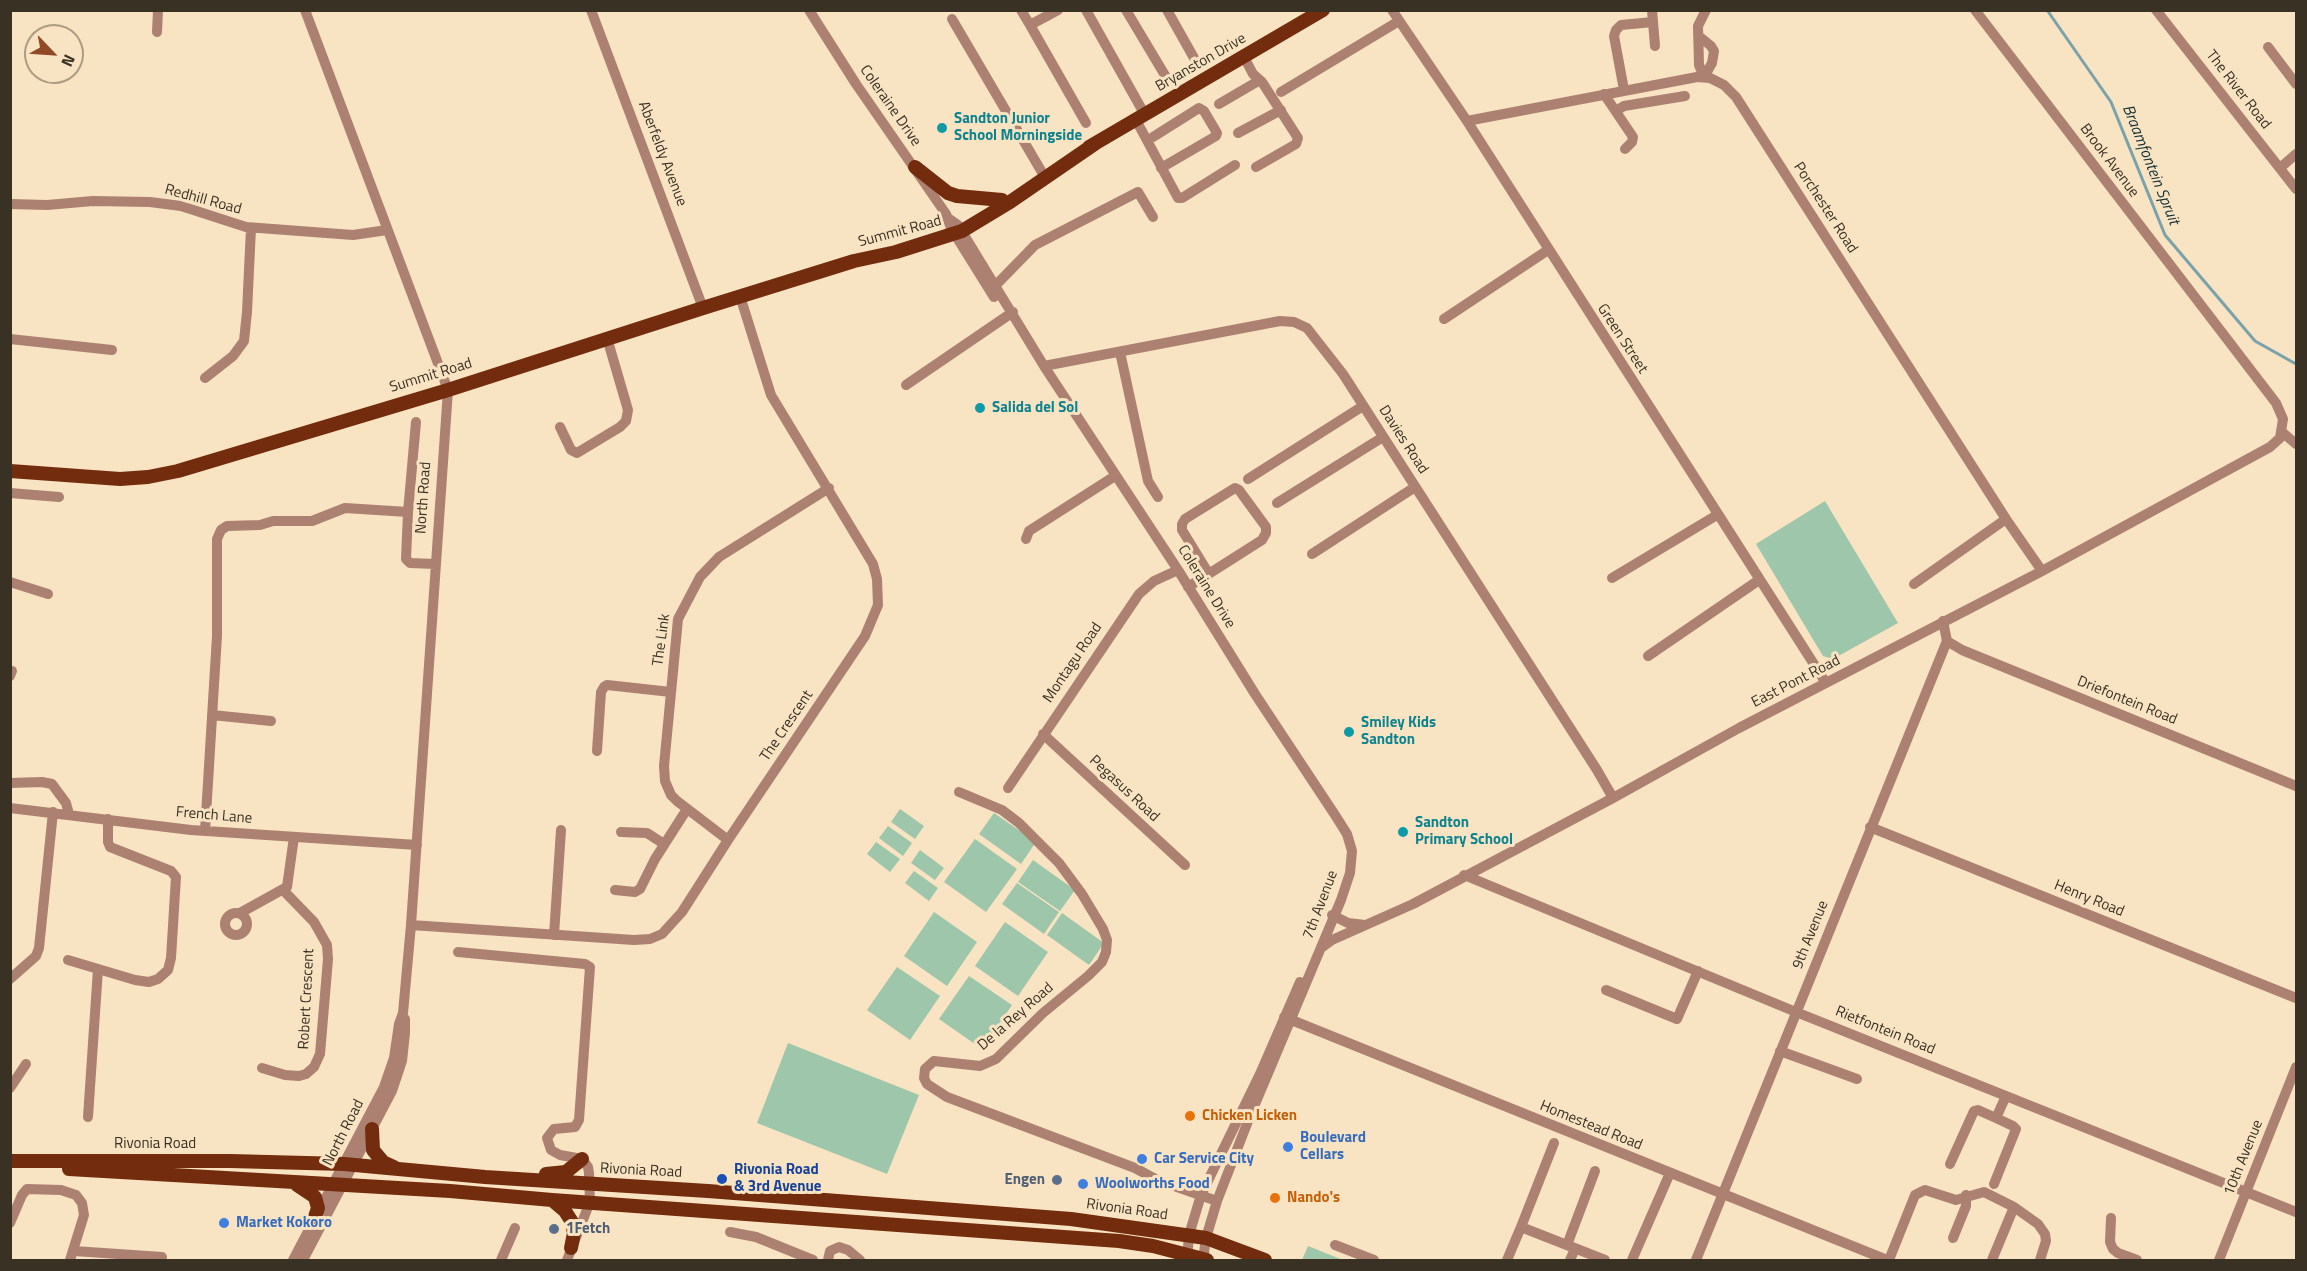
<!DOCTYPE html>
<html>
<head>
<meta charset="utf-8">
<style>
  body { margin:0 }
  #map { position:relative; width:2307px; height:1271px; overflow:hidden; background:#f8e3c2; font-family:"Titillium Web",sans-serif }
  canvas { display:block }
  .frame { position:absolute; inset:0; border:12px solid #393124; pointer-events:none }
  .north { position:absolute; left:24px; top:24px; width:60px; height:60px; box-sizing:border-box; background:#f8e3c2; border:2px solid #ac9c83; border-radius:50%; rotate:115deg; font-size:16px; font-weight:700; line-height:24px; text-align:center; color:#393124 }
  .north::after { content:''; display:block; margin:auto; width:21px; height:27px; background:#924928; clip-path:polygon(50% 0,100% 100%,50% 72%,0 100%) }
</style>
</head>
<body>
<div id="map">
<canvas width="2307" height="1271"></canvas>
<div class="frame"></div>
<div class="north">N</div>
</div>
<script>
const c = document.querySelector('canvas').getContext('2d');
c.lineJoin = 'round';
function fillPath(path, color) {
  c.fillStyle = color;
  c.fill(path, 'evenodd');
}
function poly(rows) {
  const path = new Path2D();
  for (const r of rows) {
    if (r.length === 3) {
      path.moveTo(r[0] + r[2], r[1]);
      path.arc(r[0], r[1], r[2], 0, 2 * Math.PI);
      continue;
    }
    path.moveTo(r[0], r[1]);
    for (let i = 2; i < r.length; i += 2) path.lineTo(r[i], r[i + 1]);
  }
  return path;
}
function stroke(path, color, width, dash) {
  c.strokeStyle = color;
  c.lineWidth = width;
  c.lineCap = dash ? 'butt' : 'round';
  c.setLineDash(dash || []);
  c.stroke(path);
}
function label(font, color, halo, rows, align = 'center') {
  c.font = font + ' "Titillium Web",sans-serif';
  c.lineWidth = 6;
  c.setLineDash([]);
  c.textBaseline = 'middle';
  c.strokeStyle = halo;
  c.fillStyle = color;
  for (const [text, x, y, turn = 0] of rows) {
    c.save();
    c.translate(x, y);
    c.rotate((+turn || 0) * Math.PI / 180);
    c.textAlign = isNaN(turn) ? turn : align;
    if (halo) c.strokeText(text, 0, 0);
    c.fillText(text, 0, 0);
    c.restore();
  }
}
const green = poly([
  [1825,501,1898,623,1833,659,1823,656,1756,544],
  [900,809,924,826,915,839,891,822],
  [994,813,1036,842,1021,864,979,834],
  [888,826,912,843,903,856,879,838],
  [975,839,1017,869,986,912,944,882],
  [876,842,900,859,890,872,867,854],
  [920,850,944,868,935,880,911,863],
  [1033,860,1075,890,1060,911,1018,882],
  [914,871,938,888,929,901,905,883],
  [1017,883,1059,912,1044,934,1002,904],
  [934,912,977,942,947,986,904,956],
  [1062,913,1104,943,1089,965,1047,935],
  [1005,922,1048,952,1018,996,975,966],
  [897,967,940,996,910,1040,867,1010],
  [969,976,1012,1005,982,1049,939,1019],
  [788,1043,919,1095,887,1174,757,1123],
  [1308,1246,1343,1260,1302,1260]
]);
const stream = poly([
  [2047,10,2111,102,2165,235,2255,341,2296,364]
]);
const minor = poly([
  [591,10,703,308],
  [809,10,856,84,946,214,951,228,994,297],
  [1021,10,1030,25],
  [1058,10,1030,25,1086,123],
  [1086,10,1145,115],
  [1126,10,1166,77],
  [1167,10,1194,58],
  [1392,10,1467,121,1826,683],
  [1652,10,1655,46],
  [2156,10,2296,189],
  [952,19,1043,174],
  [157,32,158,10],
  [1700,37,1711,46,1714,51,1712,63,1704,77],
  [2268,47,2296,84],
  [1244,57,1253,74,1262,82,1298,138,1296,144,1256,167],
  [1704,77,1699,65,1698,26,1706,10],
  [1624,90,1614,36,1616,30,1621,25,1653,22],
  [1281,92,1399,21],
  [1604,94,1633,137,1632,142,1625,149],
  [1219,104,1260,80],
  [1616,111,1624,106,1685,96],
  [1136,120,1178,198,1182,198,1235,165],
  [1467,121,1697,77,1710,78,1724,85,1736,97,2006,519,2042,571],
  [1238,133,1281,110],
  [1153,137,1199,108,1204,111,1217,133,1216,136,1161,168],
  [2280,168,2296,154],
  [10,204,47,205,93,201,150,202,181,206,246,227,353,235,387,230],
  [948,218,958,225,1044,366,1178,570,1255,694,1335,815,1347,834,1352,851,1350,873,1341,900,1250,1116,1217,1201,1206,1238,1203,1260],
  [995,286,1035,245,1138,192,1153,217],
  [1444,319,1548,250],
  [10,339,112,350],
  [1120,352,1148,481,1158,497],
  [1044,366,1280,321,1294,322,1307,328,1343,374,1597,770,1613,798],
  [205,378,233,356,244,341,247,312,251,228],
  [906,385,1013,312],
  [560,427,571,450,577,453,620,427,626,421,628,410,607,338],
  [2282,432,2296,444],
  [1248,479,1363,406],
  [10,493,59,497],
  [1277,503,1383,437],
  [408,512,416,422],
  [1026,539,1029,531,1115,476],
  [1312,554,1415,487],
  [1612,578,1717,515],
  [10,582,48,594],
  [1914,584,2006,519],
  [1188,587,1262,540,1266,533,1266,527,1239,490,1235,488,1185,519,1182,524,1182,530,1209,574],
  [1947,641,1962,650,2296,786],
  [1648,656,1759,580],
  [10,676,12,671],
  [212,715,271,721],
  [1043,734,1185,865],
  [597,751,601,692,604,687,607,685,671,692],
  [10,783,42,782,52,784,66,803,69,814],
  [1008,788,1139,594,1154,581,1178,570],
  [959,792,1002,810,1019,823,1059,863,1082,894,1103,929,1107,940,1106,952,1102,962,1088,976,1043,1013,996,1059,980,1066,934,1061,925,1069,924,1078,927,1084,947,1097,1135,1168,1157,1180,1217,1201],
  [10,808,191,830,417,845],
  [1870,827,2296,998],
  [205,831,217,636,217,539,221,530,227,526,260,525,273,521,312,521,345,508,408,512,406,559,410,563,435,564],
  [621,832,647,833,664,844],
  [728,840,677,801,671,795,665,781,664,766,678,619,700,577,719,557,829,488],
  [1464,875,1796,1012,2296,1212],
  [615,890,635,892,640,889,655,859,687,809],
  [236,924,11],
  [240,913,287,887,294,837],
  [1332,915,1348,923,1365,925],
  [411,925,634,940,650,939,662,934,682,912,728,840,865,636,878,605,877,579,873,564,771,395,740,296],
  [554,935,561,830],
  [1321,948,1332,940,1413,904,1613,798,1739,728,2042,571,2270,447,2280,438,2283,419,2276,403,1975,10],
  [458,952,585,964,590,967,579,1120,575,1127,554,1129,547,1138,551,1150,560,1155,582,1159,588,1167,589,1173,590,1202,567,1260],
  [68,960,135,980,149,982,158,979,168,970,171,958,176,877,171,871,110,847,108,842,108,819],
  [10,979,36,956,39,948,53,812],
  [1606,990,1677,1019,1698,971],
  [1284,1017,1887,1260],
  [1780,1051,1857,1079],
  [262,1068,285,1075,299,1076,306,1074,314,1067,320,1054,328,959,327,945,314,922,283,890],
  [10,1088,26,1064],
  [88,1117,98,969],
  [1996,1118,2006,1096],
  [1950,1164,1974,1111,1978,1110,1996,1118,2013,1126,2016,1129,1994,1184],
  [2111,1218,2110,1242,2113,1249,2118,1253,2137,1260],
  [10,1223,22,1195,27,1189,61,1190,76,1195,82,1203,84,1215,70,1260],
  [1521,1227,1554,1143],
  [730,1232,756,1237,813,1260],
  [1953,1238,1966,1206,1966,1195],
  [1335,1245,1374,1260],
  [1567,1245,1595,1171],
  [74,1251,162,1257],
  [293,1260,384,1087,394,1058,399,1024,403,1013,411,925,448,390,305,10],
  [303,1260,392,1091,402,1061,405,1033,405,1019],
  [501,1260,515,1228],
  [828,1260,830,1251,839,1247,848,1250,860,1260],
  [1187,1260,1189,1235,1201,1195,1260,1074,1300,982],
  [1507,1260,1521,1227,1605,1260],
  [1570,1260,1575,1249],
  [1632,1260,1670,1173],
  [1696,1260,1947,641,1943,621],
  [1889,1260,1915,1195,1925,1190,1956,1200,1984,1192,2014,1207,2038,1224,2045,1234,2046,1241,2040,1260],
  [1992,1260,2014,1207],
  [2219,1260,2296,1067]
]);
const major = poly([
  [1089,147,1323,10],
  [915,167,948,193,957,196,1002,200],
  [10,471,120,479,148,477,178,471,448,390,703,308,854,261,896,252,962,231,1010,202,1096,143],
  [372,1129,373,1150,383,1162,394,1167],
  [10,1161,230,1161,344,1164,485,1177,708,1191,1071,1219,1206,1238,1265,1260],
  [69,1169,450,1191,552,1200,1119,1241,1153,1246,1207,1260],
  [546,1174,566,1172,582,1159],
  [297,1185,315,1197,318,1208,314,1220],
  [552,1200,565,1211,572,1222,574,1233,571,1248]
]);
const markers = [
  [942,128,6,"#0f9aa8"],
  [980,408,6,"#0f9aa8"],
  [1349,732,6,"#0f9aa8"],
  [1403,832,6,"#0f9aa8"],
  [1190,1116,6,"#e8710a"],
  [1288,1147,6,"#3f7fe0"],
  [1142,1159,6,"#3f7fe0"],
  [722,1179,6,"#1a4fb4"],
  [1057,1180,6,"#5c6f8a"],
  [1083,1184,6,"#3f7fe0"],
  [1275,1198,6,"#e8710a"],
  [224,1223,6,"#3f7fe0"],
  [554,1229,6,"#5c6f8a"]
];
const streetNames = [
  ["Bryanston Drive",1201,63,-30],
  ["The River Road",2238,90,52],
  ["Coleraine Drive",890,106,55],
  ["Aberfeldy Avenue",662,154,69],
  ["Brook Avenue",2109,161,53],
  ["Redhill Road",203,200,15],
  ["Porchester Road",1825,208,57],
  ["Summit Road",900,232,-15],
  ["Green Street",1622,339,57],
  ["Summit Road",431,376,-17],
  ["Davies Road",1403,440,57],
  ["North Road",424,498,-86],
  ["Coleraine Drive",1206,587,58],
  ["The Link",662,640,-82],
  ["Montagu Road",1073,663,-56],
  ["East Pont Road",1796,682,-27],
  ["Driefontein Road",2127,701,22],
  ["The Crescent",787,726,-56],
  ["Pegasus Road",1124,789,43],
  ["French Lane",214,816,5],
  ["Henry Road",2089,899,22],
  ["7th Avenue",1321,905,-69],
  ["9th Avenue",1811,935,-68],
  ["Robert Crescent",307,999,-87],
  ["De la Rey Road",1016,1017,-41],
  ["Rietfontein Road",1885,1031,22],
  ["Homestead Road",1591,1126,22],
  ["North Road",344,1133,-63],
  ["Rivonia Road",155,1144],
  ["10th Avenue",2244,1158,-68],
  ["Rivonia Road",641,1171,3],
  ["Rivonia Road",1127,1210,8]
];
const cultureNames = [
  ["Sandton Junior",954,119],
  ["School Morningside",954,136],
  ["Salida del Sol",992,408],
  ["Smiley Kids",1361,723],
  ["Sandton",1361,740],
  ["Sandton",1415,823],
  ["Primary School",1415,840]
];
const foodNames = [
  ["Chicken Licken",1202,1116],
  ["Nando's",1287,1198]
];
const shopNames = [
  ["Boulevard",1300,1138],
  ["Cellars",1300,1155],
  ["Car Service City",1154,1159],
  ["Woolworths Food",1095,1184],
  ["Market Kokoro",236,1223]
];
const transitNames = [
  ["Rivonia Road",734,1170],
  ["& 3rd Avenue",734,1187]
];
const serviceNames = [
  ["Engen",1045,1180],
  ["1Fetch",566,1229,"left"]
];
const waterNames = [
  ["Braamfontein Spruit",2150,165,68]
];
fillPath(green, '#9ec6aa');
stroke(stream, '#79a2aa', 3);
stroke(minor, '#ac8172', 10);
stroke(major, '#732c0d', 14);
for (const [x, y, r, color] of markers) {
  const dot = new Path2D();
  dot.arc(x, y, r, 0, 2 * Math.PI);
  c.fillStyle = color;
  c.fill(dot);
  stroke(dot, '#f8e3c2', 2);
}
label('15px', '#393124', '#f8e3c2', streetNames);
label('bold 15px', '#0d838f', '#f8e3c2', cultureNames, 'left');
label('bold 15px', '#c56008', '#f8e3c2', foodNames, 'left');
label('bold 15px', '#366cbe', '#f8e3c2', shopNames, 'left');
label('bold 15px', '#164399', '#f8e3c2', transitNames, 'left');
label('bold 15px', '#4e5e75', '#f8e3c2', serviceNames, 'right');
label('italic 16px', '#113038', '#f8e3c2', waterNames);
</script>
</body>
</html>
